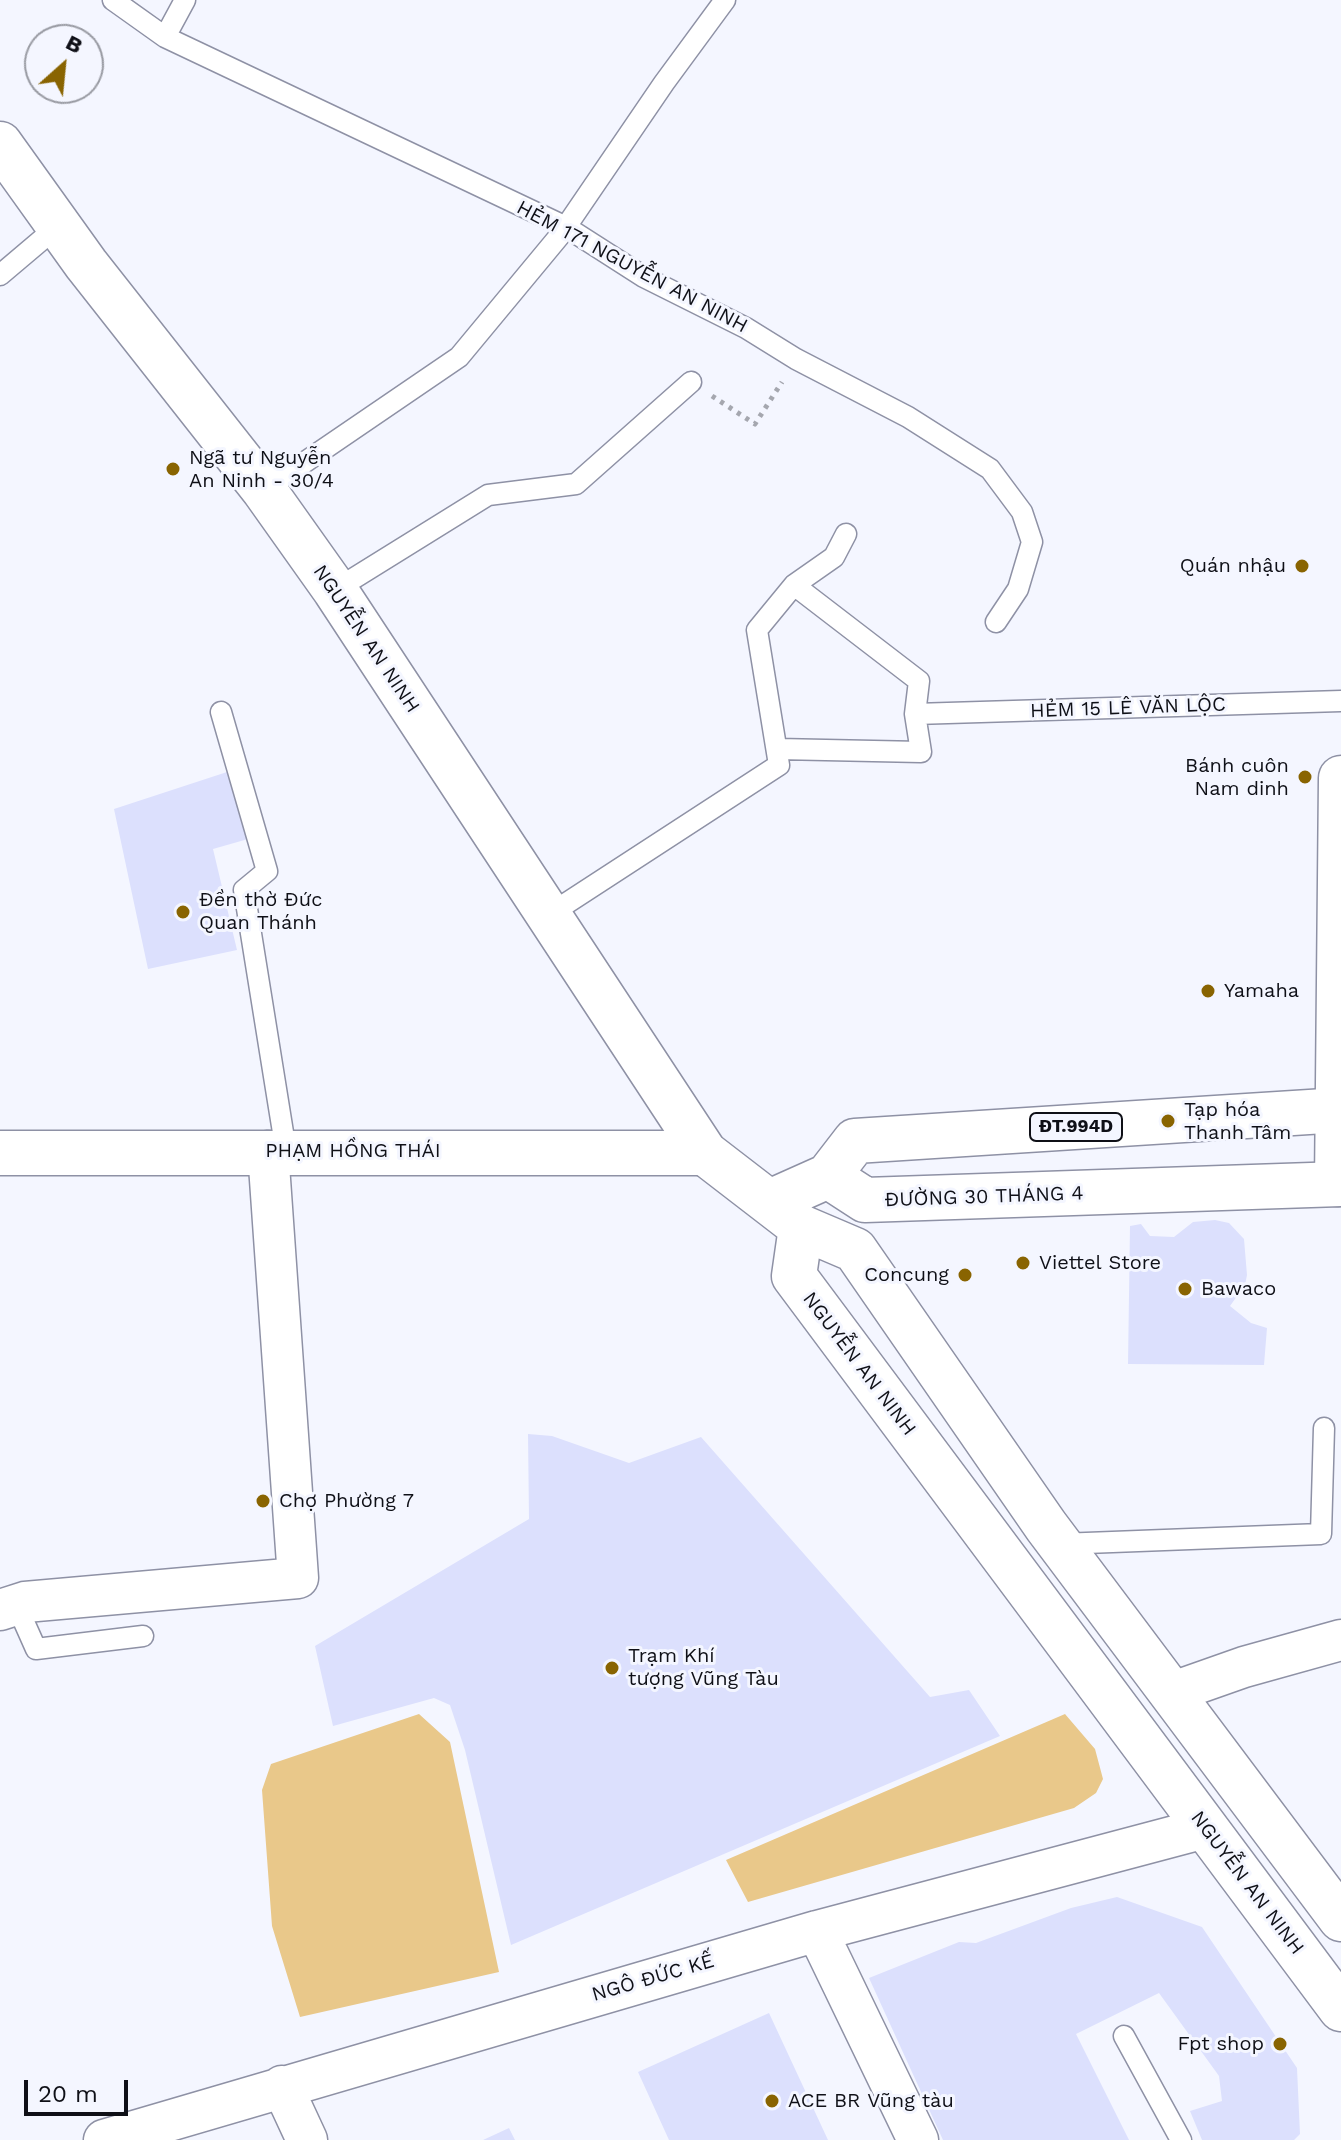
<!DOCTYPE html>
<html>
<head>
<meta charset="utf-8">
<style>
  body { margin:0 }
  #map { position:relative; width:1341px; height:2140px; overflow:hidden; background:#f4f6ff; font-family:"Work Sans",sans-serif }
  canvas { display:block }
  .north { position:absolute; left:24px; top:24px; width:80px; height:80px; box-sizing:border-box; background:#f4f6ff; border:2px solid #989aa2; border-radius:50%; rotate:27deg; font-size:22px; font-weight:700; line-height:32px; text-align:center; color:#0f1017 }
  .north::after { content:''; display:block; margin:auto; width:28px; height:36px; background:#896401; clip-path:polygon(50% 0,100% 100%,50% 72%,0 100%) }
  .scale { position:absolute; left:24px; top:2080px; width:104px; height:36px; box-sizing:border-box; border:4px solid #0f1017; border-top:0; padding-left:10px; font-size:24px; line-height:28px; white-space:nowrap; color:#0f1017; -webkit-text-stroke:6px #f4f6ff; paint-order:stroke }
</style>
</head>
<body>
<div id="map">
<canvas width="1341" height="2140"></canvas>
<div class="north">B</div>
<div class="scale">20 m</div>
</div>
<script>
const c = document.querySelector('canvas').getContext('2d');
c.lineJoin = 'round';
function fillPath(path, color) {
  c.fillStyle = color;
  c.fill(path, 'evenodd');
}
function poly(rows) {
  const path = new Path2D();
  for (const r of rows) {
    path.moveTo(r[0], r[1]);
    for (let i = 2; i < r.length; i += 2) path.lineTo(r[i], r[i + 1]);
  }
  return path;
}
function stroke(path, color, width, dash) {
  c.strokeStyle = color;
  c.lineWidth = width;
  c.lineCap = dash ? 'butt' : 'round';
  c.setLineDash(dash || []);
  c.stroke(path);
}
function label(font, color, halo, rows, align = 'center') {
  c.font = font + ' "Work Sans",sans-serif';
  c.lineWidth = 6;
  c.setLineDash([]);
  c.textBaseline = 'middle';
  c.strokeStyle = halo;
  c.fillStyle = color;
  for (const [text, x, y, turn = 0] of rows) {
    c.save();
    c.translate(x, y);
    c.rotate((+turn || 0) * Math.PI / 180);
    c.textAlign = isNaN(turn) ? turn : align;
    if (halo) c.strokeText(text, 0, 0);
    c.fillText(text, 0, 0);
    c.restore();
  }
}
const green = poly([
  [419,1714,450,1742,499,1972,300,2017,272,1926,262,1790,271,1764],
  [1065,1714,1095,1749,1103,1779,1096,1793,1074,1808,748,1902,726,1860]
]);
const building = poly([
  [227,772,248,839,213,849,237,950,148,969,114,809],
  [1215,1220,1229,1223,1244,1239,1247,1275,1245,1285,1230,1306,1251,1323,1267,1328,1264,1365,1128,1364,1130,1226,1141,1224,1150,1236,1174,1237,1193,1222],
  [528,1434,552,1436,629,1463,701,1437,930,1697,969,1690,1000,1736,511,1945,465,1750,450,1705,434,1698,333,1726,315,1646,529,1519],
  [1117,1897,1202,1927,1297,2068,1300,2134,1294,2140,1202,2140,1190,2111,1222,2101,1219,2076,1159,1993,1076,2034,1129,2140,943,2140,869,1978,959,1942,976,1943,1071,1908],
  [769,2013,828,2140,669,2140,638,2072],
  [509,2128,515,2140,483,2140]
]);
const path = poly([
  [712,396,755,424,782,382]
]);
const service = poly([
  [113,0,165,37,566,227,644,277,746,328,796,359,908,417,990,469,1022,512,1032,542,1018,589,996,622],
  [165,37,185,0],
  [0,275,58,226],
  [264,490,459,357,561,234,664,83,725,0],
  [335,590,488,495,576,484,691,382],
  [221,712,267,871,244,890,286,1151],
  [915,714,1341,701],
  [778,749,921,752,915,714,919,681,794,585],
  [550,914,779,765,757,630,794,585,834,557,846,534],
  [1060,1544,1321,1534,1324,1428],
  [16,1604,36,1649,143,1636],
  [1124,2036,1181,2140]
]);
const minor = poly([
  [0,1610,25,1602,298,1578,268,1151],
  [1173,1692,1244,1667,1341,1640],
  [817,1931,918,2140],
  [282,2086,307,2140],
  [104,2140,817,1931,1205,1828]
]);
const tertiary = poly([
  [1337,1184,1341,778]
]);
const secondary = poly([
  [0,1153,705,1153]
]);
const primary = poly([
  [0,144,86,264,264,490,335,590,705,1153,801,1227,855,1250,1046,1526,1341,1919],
  [828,1176,865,1200,1341,1184],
  [772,1201,828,1176,855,1141,1341,1110],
  [801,1227,794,1276,1341,2009]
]);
const markers = [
  [173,469,8,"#896401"],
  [1302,566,8,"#896401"],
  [1305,777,8,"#896401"],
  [183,912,8,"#896401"],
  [1208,991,8,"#896401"],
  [1168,1121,8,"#896401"],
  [1023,1263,8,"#896401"],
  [965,1275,8,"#896401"],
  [1185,1289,8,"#896401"],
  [263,1501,8,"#896401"],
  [612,1668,8,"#896401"],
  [1280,2044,8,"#896401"],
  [772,2101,8,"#896401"]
];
const shields = [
  [1076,1127,92]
];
const shieldNames = [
  ["ĐT.994D",1076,1127]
];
const streetNames = [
  ["HẺM 171 NGUYỄN AN NINH",632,267,28],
  ["NGUYỄN AN NINH",366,639,56],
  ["HẺM 15 LÊ VĂN LỘC",1128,708,-2],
  ["PHẠM HỒNG THÁI",353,1151],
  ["ĐƯỜNG 30 THÁNG 4",984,1197,-2],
  ["NGUYỄN AN NINH",859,1364,53],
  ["NGUYỄN AN NINH",1247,1883,53],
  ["NGÔ ĐỨC KẾ",653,1978,-16]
];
const poiNames = [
  ["Ngã tư Nguyễn",189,458],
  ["An Ninh - 30/4",189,481],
  ["Quán nhậu",1286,566,"right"],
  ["Bánh cuôn",1289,766,"right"],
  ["Nam dinh",1289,789,"right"],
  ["Đền thờ Đức",199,900],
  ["Quan Thánh",199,923],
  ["Yamaha",1224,991],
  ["Tạp hóa",1184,1110],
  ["Thanh Tâm",1184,1133],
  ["Viettel Store",1039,1263],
  ["Concung",949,1275,"right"],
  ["Bawaco",1201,1289],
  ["Chợ Phường 7",279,1501],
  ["Trạm Khí",628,1656],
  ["tượng Vũng Tàu",628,1679],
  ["Fpt shop",1264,2044,"right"],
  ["ACE BR Vũng tàu",788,2101]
];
fillPath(green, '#e9c88a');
fillPath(building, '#dce0fd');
stroke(service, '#8e91a5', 23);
stroke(minor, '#8e91a5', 43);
stroke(tertiary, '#8e91a5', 47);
stroke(secondary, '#8e91a5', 47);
stroke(primary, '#8e91a5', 47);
stroke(path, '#a5a7af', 5, [4, 6]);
stroke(service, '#fff', 20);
stroke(minor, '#fff', 40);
stroke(tertiary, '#fff', 44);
stroke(secondary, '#fff', 44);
stroke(primary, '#fff', 44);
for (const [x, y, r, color] of markers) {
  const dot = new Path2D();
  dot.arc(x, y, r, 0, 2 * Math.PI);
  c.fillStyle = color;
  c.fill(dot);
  stroke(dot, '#f4f6ff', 3);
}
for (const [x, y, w] of shields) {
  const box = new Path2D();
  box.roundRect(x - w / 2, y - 14, w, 28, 6);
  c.fillStyle = '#f4f6ff';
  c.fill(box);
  stroke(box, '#0f1017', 2);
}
label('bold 18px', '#0f1017', null, shieldNames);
label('20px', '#0f1017', '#f4f6ff', streetNames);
label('20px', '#0f1017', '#f4f6ff', poiNames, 'left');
</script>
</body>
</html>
